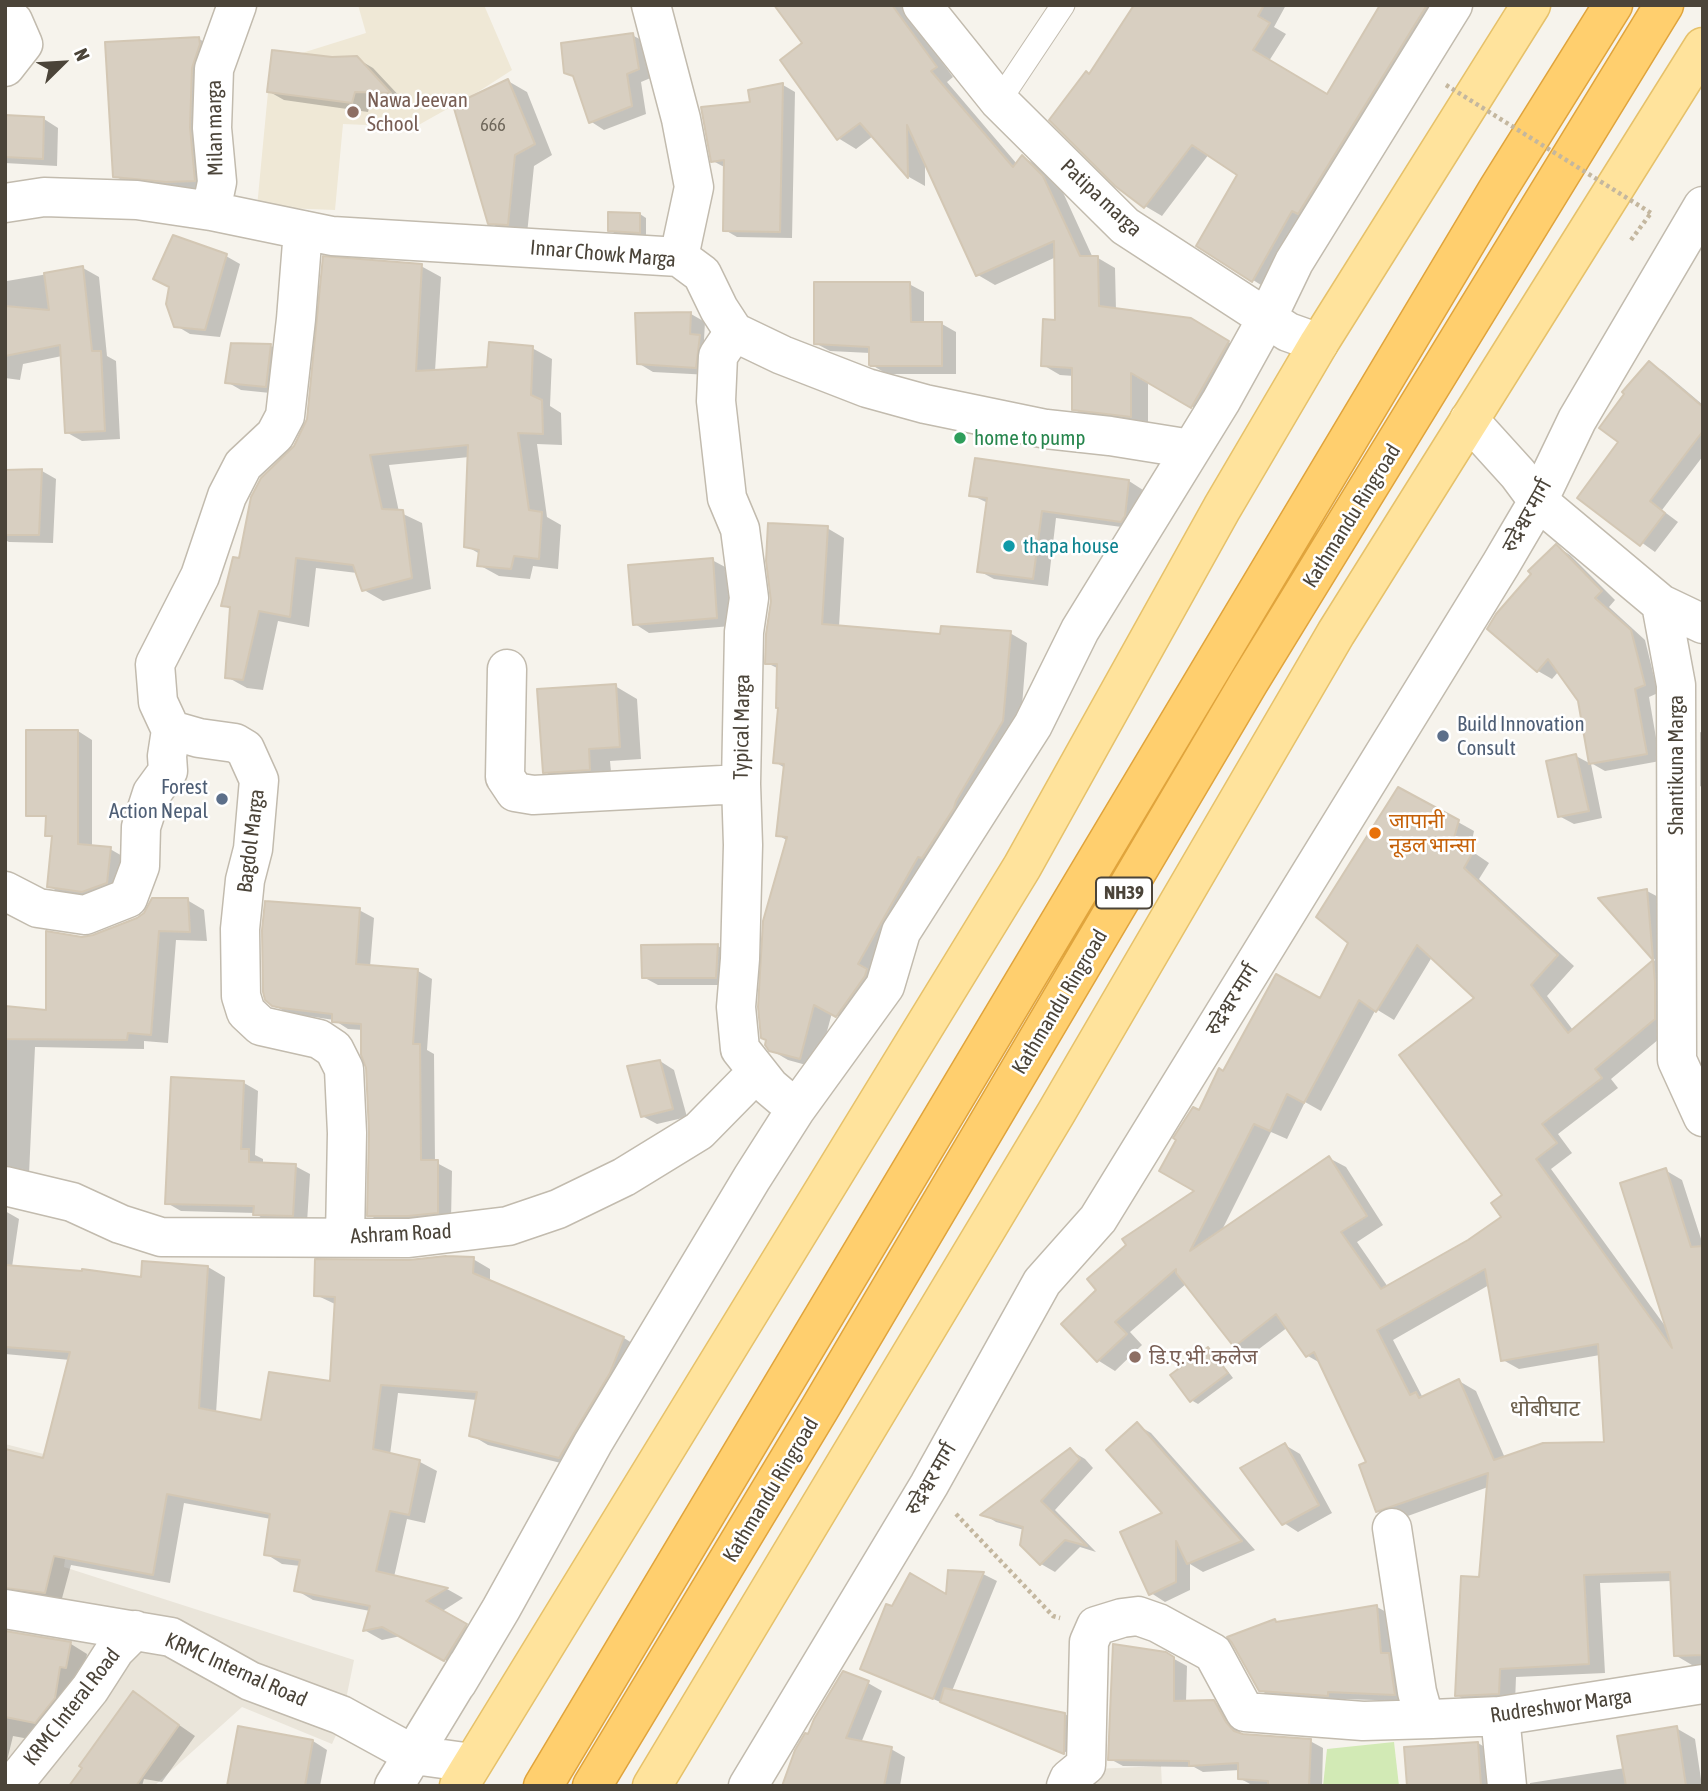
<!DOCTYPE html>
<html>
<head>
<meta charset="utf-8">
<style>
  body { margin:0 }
  #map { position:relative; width:1708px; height:1791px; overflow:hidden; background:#f6f3ec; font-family:"Asap Condensed",sans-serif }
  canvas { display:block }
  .frame { position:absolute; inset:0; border:7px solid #4b4439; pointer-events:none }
  .north { position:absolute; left:28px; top:28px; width:70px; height:70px; -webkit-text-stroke:5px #fff; paint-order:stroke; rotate:66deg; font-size:19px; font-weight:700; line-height:28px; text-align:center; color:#4b4439 }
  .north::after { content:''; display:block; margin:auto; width:24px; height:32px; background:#4b4439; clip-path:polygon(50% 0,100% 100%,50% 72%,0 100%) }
</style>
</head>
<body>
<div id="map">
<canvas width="1708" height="1791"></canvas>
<div class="frame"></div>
<div class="north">N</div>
</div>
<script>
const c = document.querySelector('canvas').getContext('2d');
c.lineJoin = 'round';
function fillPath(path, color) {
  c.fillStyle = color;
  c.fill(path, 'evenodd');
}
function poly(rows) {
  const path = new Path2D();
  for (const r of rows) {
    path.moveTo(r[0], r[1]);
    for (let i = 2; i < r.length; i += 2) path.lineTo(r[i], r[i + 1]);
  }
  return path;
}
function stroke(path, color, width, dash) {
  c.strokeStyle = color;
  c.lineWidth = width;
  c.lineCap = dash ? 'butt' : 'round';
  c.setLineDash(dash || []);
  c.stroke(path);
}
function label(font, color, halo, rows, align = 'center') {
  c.font = font + ' "Asap Condensed","Noto Sans Devanagari",sans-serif';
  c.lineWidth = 5;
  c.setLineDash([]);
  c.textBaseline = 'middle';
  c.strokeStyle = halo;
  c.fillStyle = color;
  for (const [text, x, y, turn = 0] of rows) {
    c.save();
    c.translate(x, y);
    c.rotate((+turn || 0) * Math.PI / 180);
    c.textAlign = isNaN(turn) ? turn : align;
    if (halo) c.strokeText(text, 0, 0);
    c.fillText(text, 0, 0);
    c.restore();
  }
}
const residential = poly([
  [5,1444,79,1463,64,1567,354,1660,341,1724,332,1744,242,1707,154,1786,5,1786],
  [1161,1766,1162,1786,1073,1786,1094,1769]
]);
const education = poly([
  [358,5,484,5,512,70,481,90,415,127,343,124,335,210,257,207,272,50,302,53,366,33]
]);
const green = poly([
  [1394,1742,1399,1786,1323,1786,1327,1749]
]);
const shadow = poly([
  [776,5,914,5,907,14,953,77,947,82,1017,164,1023,157,1040,167,1061,188,1093,258,1098,258,1115,268,1116,310,1190,320,1246,352,1209,416,1148,381,1148,426,1091,419,1074,409,1074,376,1060,375,1043,365,1056,321,1056,257,995,285,978,275,925,159,925,186,909,177,873,136,856,149,838,138,805,44],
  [1141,5,1286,5,1274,27,1286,34,1269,61,1327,96,1382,5,1450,5,1269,290,1253,280,1240,174,1209,154,1162,216,1145,206,1090,76],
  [632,35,647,43,653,77,641,82,646,114,604,130,590,121,576,78,565,72],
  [199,39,221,51,216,192,137,189,115,176],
  [356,58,373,68,404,101,371,100,368,112,284,100,268,91,309,59],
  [508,81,527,92,552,155,534,166,527,234,508,233,489,222],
  [783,85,795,92,792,238,737,237,725,230,726,168,713,161,753,104],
  [5,117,44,119,58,128,57,166,5,163],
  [640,214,646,218,646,235,616,234,610,230],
  [5,232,7,281,83,268,99,277,107,356,116,361,120,439,82,441,66,432,62,356,23,364,20,380,5,378],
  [226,256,240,264,220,337,190,334,175,325],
  [421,266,441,277,435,371,488,369,532,348,552,359,550,406,561,413,562,445,537,444,547,517,561,525,558,569,533,566,530,579,499,576,479,565,480,554,466,546,469,457,389,465,399,512,422,523,431,589,383,601,364,590,357,573,316,568,309,627,278,621,263,690,247,688,227,677,232,610,223,605,240,560,296,447],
  [909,284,924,292,924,324,942,324,956,332,956,374,887,374,870,364,870,353,830,351,815,343],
  [691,314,705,322,704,340,713,345,710,375,653,372,638,363],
  [271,346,285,354,280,394,241,390,227,382],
  [1649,363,1663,371,1703,405,1703,456,1662,510,1678,522,1655,552,1579,498,1621,442],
  [42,471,56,479,53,543,9,542,5,540,5,472],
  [1129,481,1143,490,1139,524,1136,529,1056,518,1048,586,994,579,979,571,988,503,971,495],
  [827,528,844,538,839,627,942,636,1010,633,1027,643,1020,731,854,1025,832,1013,817,1068,788,1060,771,1050,788,841,778,835,785,768,775,762,780,708,779,669,767,663],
  [1556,546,1570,555,1615,600,1609,607,1645,640,1658,693,1649,697,1660,761,1605,771,1591,763,1580,701,1559,671,1552,679,1538,671],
  [712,560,727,568,731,626,649,633,635,624],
  [615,686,637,699,641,759,610,761,612,782,566,784,545,772],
  [78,731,92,740,92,847,110,849,124,857,121,891,98,900,63,895,49,886,54,838,47,835],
  [1700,732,1703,733,1703,788,1700,786],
  [1576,756,1591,764,1602,818,1574,824,1559,816],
  [1399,789,1474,831,1470,850,1489,863,1479,879,1574,966,1547,996,1573,1030,1655,960,1602,900,1647,891,1664,900,1671,1029,1611,1079,1618,1088,1558,1134,1572,1153,1551,1169,1668,1330,1665,1170,1682,1180,1703,1245,1703,1665,1692,1665,1675,1655,1672,1581,1600,1583,1605,1673,1516,1677,1515,1703,1473,1705,1457,1695,1481,1578,1488,1487,1394,1521,1377,1511,1368,1463,1322,1364,1308,1356,1288,1327,1251,1355,1235,1346,1186,1284,1130,1332,1142,1345,1115,1371,1099,1361,1063,1324,1197,1191,1200,1113,1224,1073,1321,1000,1350,943],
  [1432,957,1477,998,1504,1195,1503,1217,1469,1241,1388,1287,1357,1242,1383,1225,1346,1167,1329,1158,1221,1232,1271,1132,1287,1139,1305,1102,1321,1111,1376,1009,1394,1020],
  [1489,1285,1503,1360,1519,1369,1600,1355,1606,1443,1505,1458,1476,1391,1459,1381,1423,1398,1393,1340],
  [187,900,204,910,207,941,176,940,168,1043,144,1041,144,1049,35,1047,29,1174,5,1181,5,1008,48,1012,82,938,93,937],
  [359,910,374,918,370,967,418,971,432,979,427,1050,434,1054,435,1162,452,1171,451,1220,383,1223,369,1215,371,1132,368,1068,363,1030,348,1029,334,1020,288,1013,273,1005],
  [718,946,732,955,731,985,658,985,643,977,643,947],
  [660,1061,674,1070,687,1117,657,1124,642,1116],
  [173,1079,244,1083,258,1091,255,1155,263,1159,263,1164,295,1166,310,1174,307,1223,269,1223,255,1213,181,1211,167,1203],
  [5,1211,19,1219,12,1267,143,1279,208,1267,225,1277,216,1413,263,1422,332,1383,337,1305,316,1295,409,1262,473,1259,490,1269,490,1282,624,1338,640,1348,577,1467,488,1445,471,1435,477,1400,398,1393,390,1455,420,1462,437,1471,425,1523,407,1519,394,1577,447,1589,463,1598,441,1612,482,1635,462,1669,401,1636,382,1640,366,1631,370,1611,313,1600,296,1590,301,1566,282,1564,266,1554,271,1519,184,1503,170,1583,71,1565,61,1602,5,1604,5,1451,44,1461,70,1360,5,1354],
  [1208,1349,1214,1353,1233,1378,1198,1404,1191,1400],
  [1137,1425,1151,1433,1255,1550,1203,1572,1190,1564,1190,1590,1165,1602,1151,1593,1164,1514],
  [1285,1445,1300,1454,1332,1513,1298,1532,1284,1523],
  [1070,1450,1085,1459,1093,1468,1055,1510,1096,1552,1080,1547,1055,1572,1041,1564,1024,1530,996,1522,983,1514],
  [983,1574,997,1581,952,1691,1065,1714,1079,1723,1073,1755,954,1706,954,1708,947,1705,862,1668,893,1608,948,1597],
  [1377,1607,1390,1614,1408,1701,1341,1699,1341,1703,1274,1698,1260,1690,1275,1621,1279,1623],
  [5,1633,71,1644,87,1654,83,1677,40,1741,13,1736,5,1769],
  [1165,1654,1187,1666,1186,1702,1213,1702,1227,1710,1242,1735,1310,1741,1323,1748,1322,1786,1252,1785,1239,1778,1240,1770,1203,1772,1194,1767,1123,1766,1110,1759],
  [868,1683,882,1691,861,1743,891,1749,905,1757,900,1786,784,1786,809,1736],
  [133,1693,195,1736,162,1782,144,1779,142,1786,71,1786],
  [1676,1728,1695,1739,1702,1786,1530,1786,1530,1783,1625,1768],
  [313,1741,327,1750,320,1786,229,1786],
  [1478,1743,1496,1754,1499,1786,1409,1786]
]);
const building = poly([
  [774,5,892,5,937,67,931,71,1013,167,1022,155,1043,176,1080,256,1098,256,1099,306,1191,318,1229,341,1191,408,1131,373,1131,417,1072,410,1072,368,1041,366,1043,319,1055,320,1054,241,976,276,907,125,908,178,860,123,837,140,780,60,802,43,774,5],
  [1134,5,1264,5,1258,16,1270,23,1253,50,1327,94,1380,5,1427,5,1298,214,1292,211,1252,282,1196,246,1237,175,1192,145,1144,208,1115,186,1049,120,1086,71,1089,74,1134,5],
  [633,33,639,69,627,74,632,106,589,123,573,76,564,73,561,43,633,33],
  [199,37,200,44,192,68,190,127,195,181,166,182,113,177,105,42,199,37],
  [272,50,332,57,357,56,391,93,355,92,352,103,267,92,272,50],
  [508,79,535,144,515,155,508,225,488,224,453,105,508,79],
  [783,83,780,232,723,231,724,160,711,162,701,107,750,102,748,90,783,83],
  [5,115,44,117,43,159,5,157,5,115],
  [608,212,640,213,640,233,608,231,608,212],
  [173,235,227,254,205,330,174,327,166,304,169,287,153,279,173,235],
  [323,256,422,264,416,371,487,367,489,342,533,346,531,395,542,400,543,434,518,433,529,510,542,512,539,559,514,556,511,569,477,566,479,550,464,547,468,445,370,455,382,509,403,510,412,578,362,591,353,565,296,558,290,617,259,611,243,680,225,678,230,607,221,606,233,557,239,558,251,497,261,478,294,446,307,419,323,256],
  [83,266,92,351,101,351,105,431,65,433,60,345,5,356,5,306,49,310,44,273,83,266],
  [814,282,910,282,911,322,942,322,942,366,871,366,869,365,869,347,814,344,814,282],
  [691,312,690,334,700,335,696,368,637,364,635,313,691,312],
  [231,343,271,344,266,387,225,383,231,343],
  [1649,361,1703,407,1703,431,1650,501,1665,513,1640,546,1577,498,1618,442,1599,428,1624,394,1622,392,1649,361],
  [975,458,1129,480,1125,516,1121,522,1042,511,1033,579,977,572,987,498,969,496,975,458],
  [42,469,39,535,5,535,5,470,42,469],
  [768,523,828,526,822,624,940,634,941,626,1011,631,1003,721,956,801,954,808,922,858,918,857,858,964,867,969,865,976,836,1017,814,1005,800,1059,769,1051,765,1045,766,1040,761,1038,758,1007,763,921,787,837,776,836,784,764,773,763,778,708,776,708,777,664,765,664,766,634,771,601,766,561,768,523],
  [1556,544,1602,591,1595,598,1631,630,1645,685,1635,689,1647,754,1589,764,1578,701,1548,659,1537,672,1487,629,1496,614,1531,574,1528,571,1556,544],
  [713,558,717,618,633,625,628,565,713,558],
  [616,684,620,747,589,749,590,770,543,773,537,689,616,684],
  [26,730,78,730,78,844,111,847,107,883,82,892,47,887,52,836,45,836,46,816,26,816,26,730],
  [1576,754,1589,811,1558,817,1546,761,1576,754],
  [1398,787,1459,820,1454,838,1473,852,1464,868,1558,955,1531,985,1568,1033,1653,960,1598,898,1647,889,1655,982,1655,1019,1595,1069,1602,1078,1542,1124,1557,1143,1536,1159,1672,1348,1620,1183,1666,1168,1691,1247,1703,1246,1703,1655,1674,1656,1670,1572,1584,1575,1589,1664,1500,1669,1499,1694,1455,1696,1461,1576,1479,1577,1488,1473,1376,1512,1359,1465,1366,1462,1314,1352,1306,1357,1276,1314,1234,1347,1176,1273,1176,1269,1115,1322,1127,1334,1097,1362,1061,1324,1096,1290,1087,1279,1126,1245,1122,1239,1194,1191,1159,1171,1176,1140,1173,1138,1193,1107,1199,1110,1219,1068,1223,1071,1276,974,1320,998,1348,943,1316,917,1398,787],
  [1417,945,1474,998,1399,1055,1502,1195,1491,1203,1501,1217,1468,1240,1381,1289,1341,1232,1367,1216,1329,1156,1190,1251,1254,1124,1270,1131,1287,1094,1304,1103,1359,1000,1376,1012,1417,945],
  [1485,1269,1501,1361,1598,1344,1604,1442,1543,1443,1494,1460,1459,1379,1419,1398,1416,1392,1410,1395,1377,1330,1485,1269],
  [152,898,188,898,190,932,159,931,151,1035,128,1033,127,1040,5,1039,5,1006,46,1010,46,931,82,937,93,935,137,918,144,913,152,898],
  [265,901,360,908,356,964,418,969,413,1044,420,1044,421,1160,438,1160,438,1213,408,1216,367,1216,369,1132,366,1068,361,1055,361,1024,332,1022,332,1014,281,1008,272,1006,265,1000,263,992,262,930,265,901],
  [718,944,716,978,642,978,641,945,718,944],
  [660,1060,673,1109,641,1117,627,1066,660,1060],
  [171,1077,244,1081,241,1149,249,1149,249,1162,296,1164,293,1216,253,1215,254,1206,165,1204,171,1077],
  [446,1256,474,1257,473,1273,624,1337,610,1373,559,1458,469,1436,477,1392,381,1385,373,1449,420,1460,409,1515,390,1511,376,1571,448,1588,426,1601,467,1624,444,1661,382,1627,363,1631,370,1606,294,1591,300,1560,264,1555,270,1514,167,1494,153,1575,54,1556,45,1593,5,1588,5,1449,43,1458,70,1352,5,1347,5,1265,82,1271,82,1269,141,1277,142,1261,208,1266,199,1408,261,1420,269,1372,330,1381,335,1297,314,1296,315,1259,409,1260,446,1256],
  [1208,1347,1228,1373,1190,1402,1170,1375,1208,1347],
  [1137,1422,1242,1541,1187,1564,1176,1541,1176,1582,1149,1595,1120,1532,1162,1513,1106,1450,1137,1422],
  [1285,1443,1319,1505,1282,1525,1240,1468,1285,1443],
  [1070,1448,1080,1459,1041,1501,1087,1546,1065,1540,1040,1565,1020,1545,1023,1527,980,1515,1070,1448],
  [948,1570,984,1572,933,1699,860,1669,886,1604,892,1606,910,1573,946,1594,948,1570],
  [1377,1605,1381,1653,1389,1653,1395,1695,1328,1692,1328,1696,1259,1691,1232,1643,1227,1637,1275,1619,1276,1622,1377,1605],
  [5,1631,71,1642,66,1668,60,1667,55,1698,35,1723,5,1717,5,1631],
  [1113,1644,1166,1652,1174,1657,1174,1701,1214,1700,1226,1722,1234,1731,1243,1734,1311,1739,1309,1786,1268,1786,1268,1781,1238,1779,1238,1763,1189,1766,1189,1761,1108,1760,1113,1644],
  [843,1671,869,1681,846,1738,892,1747,884,1786,782,1786,795,1750,805,1733,808,1734,814,1719,843,1671],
  [944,1688,1065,1713,1064,1754,940,1702,944,1688],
  [133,1691,179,1725,136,1786,69,1786,82,1768,79,1766,133,1691],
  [238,1726,313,1740,305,1786,227,1786,238,1726],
  [1677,1726,1686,1786,1626,1786,1617,1736,1677,1726],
  [1478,1742,1481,1786,1407,1786,1404,1747,1478,1742]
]);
const path = poly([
  [1631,240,1651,213],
  [956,1514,1053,1616,1060,1618]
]);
const lane = poly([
  [999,101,1063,5]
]);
const street = poly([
  [651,5,681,119,694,187,679,257],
  [922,5,999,101,1125,226,1288,332,1319,343],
  [5,14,13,21,23,44,5,67],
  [5,203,44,197,137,200,211,211,332,236,679,257,702,274,719,309,734,332,782,355,867,388,925,404,1046,429,1110,436,1191,449],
  [211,211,217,182,212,128,214,69,237,5],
  [303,230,296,319,285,416,275,435,243,465,227,496,200,576,155,664,158,702,171,730,199,738,235,743,245,749,259,780,253,849,245,880,240,929,241,996,246,1012,261,1026,319,1039,334,1049,344,1069,347,1133,345,1237],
  [734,332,718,356,716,401,727,498,740,529,749,598,744,632,741,784,743,845,740,959,736,1007,740,1049,770,1087,796,1109],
  [1469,420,1518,474,1538,501,1661,604,1676,685,1677,1060,1703,1117],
  [1661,604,1703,624],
  [507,669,505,777,515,792,533,795,741,784],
  [5,891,38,908,85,915,128,898,140,866,141,827,152,793,168,771,167,756,171,730],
  [5,1186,72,1202,120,1224,161,1237,409,1238,508,1226,558,1209,624,1177,699,1131,757,1072],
  [1392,1528,1417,1692,1422,1710,1432,1719,1500,1716,1703,1684],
  [5,1609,171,1637,250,1681,341,1715,414,1755,472,1763],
  [457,1683,501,1609,593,1443,752,1178,796,1109,885,986,901,932,1033,725,1080,630,1221,401,1267,318,1294,262,1453,5],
  [1500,1716,1507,1786],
  [12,1786,90,1689,115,1650,135,1630],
  [394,1786,468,1664],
  [748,1786,929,1485,1042,1282,1098,1219,1501,564,1538,501,1577,420,1703,206],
  [1066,1786,1069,1779,1086,1765,1089,1642,1096,1626,1122,1618,1138,1616,1158,1623,1213,1653,1245,1712,1363,1721,1432,1719]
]);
const primary = poly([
  [459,1786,1022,867,1222,508,1319,343,1531,5],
  [652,1786,1056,1113,1336,633,1703,47]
]);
const highway = poly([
  [543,1786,1498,189,1613,5],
  [592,1786,820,1408,1249,682,1664,5]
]);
const pathBridge = poly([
  [1446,85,1651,213]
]);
const markers = [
  [353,112,7,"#8d6e63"],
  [960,438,7,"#2e9e5b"],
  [1009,546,7,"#0f9aa8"],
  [1443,736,7,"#5c6f8a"],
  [222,799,7,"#5c6f8a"],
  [1375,833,7,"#e8710a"],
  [1135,1357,7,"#8d6e63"]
];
const numberNames = [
  ["666",493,125]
];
const shields = [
  [1124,893,56]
];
const shieldNames = [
  ["NH39",1124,893]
];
const educationNames = [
  ["Nawa Jeevan",367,100],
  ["School",367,124],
  ["डि.ए.भी. कलेज",1149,1357]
];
const streetNames = [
  ["Milan marga",215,128,-91],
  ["Patipa marga",1101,198,43],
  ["Innar Chowk Marga",603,254,5],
  ["Kathmandu Ringroad",1352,516,-58],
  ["रुद्रेश्वर मार्ग",1527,516,-61],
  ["Typical Marga",742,727,-89],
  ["Shantikuna Marga",1676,765,-90],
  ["Bagdol Marga",251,841,-83],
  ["रुद्रेश्वर मार्ग",1232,1000,-58],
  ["Kathmandu Ringroad",1060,1002,-59],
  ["Ashram Road",401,1234,-3],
  ["रुद्रेश्वर मार्ग",931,1479,-60],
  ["Kathmandu Ringroad",771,1490,-59],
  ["KRMC Internal Road",236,1670,24],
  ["Rudreshwor Marga",1561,1706,-8],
  ["KRMC Interal Road",72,1707,-52]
];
const leisureNames = [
  ["home to pump",974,438]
];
const cultureNames = [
  ["thapa house",1023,546]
];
const serviceNames = [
  ["Build Innovation",1457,724],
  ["Consult",1457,748],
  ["Forest",208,787,"right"],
  ["Action Nepal",208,811,"right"]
];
const foodNames = [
  ["जापानी",1389,821],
  ["नूडल भान्सा",1389,845]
];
const neighbourhoodNames = [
  ["धोबीघाट",1545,1409]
];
fillPath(residential, '#eae5da');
fillPath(education, '#efe8d6');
fillPath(green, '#d2eab5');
fillPath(shadow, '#0003');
fillPath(building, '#d8cfc1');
stroke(building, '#d3c7b4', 2);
stroke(lane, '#c2bbae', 25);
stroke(street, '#c2bbae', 41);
stroke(primary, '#e6c16a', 41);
stroke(highway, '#e0a43c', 41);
stroke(path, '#c4b79f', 4.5, [3.5, 3.5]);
stroke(lane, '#fff', 23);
stroke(street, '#fff', 38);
stroke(primary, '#ffe39c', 38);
stroke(highway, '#ffcf6e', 38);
stroke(pathBridge, '#c4b79f', 4.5, [3.5, 3.5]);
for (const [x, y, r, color] of markers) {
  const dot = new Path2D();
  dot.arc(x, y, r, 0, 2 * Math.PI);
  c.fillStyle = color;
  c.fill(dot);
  stroke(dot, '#fff', 2.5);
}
label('18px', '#6e675b', null, numberNames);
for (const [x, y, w] of shields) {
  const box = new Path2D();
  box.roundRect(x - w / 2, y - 15.5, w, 31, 5);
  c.fillStyle = '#fff';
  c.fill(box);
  stroke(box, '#4b4439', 2);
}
label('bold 19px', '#4b4439', null, shieldNames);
label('21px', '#785e54', '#fff', educationNames, 'left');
label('21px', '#4b4439', '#fff', streetNames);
label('21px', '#27864d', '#fff', leisureNames, 'left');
label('21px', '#0d838f', '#fff', cultureNames, 'left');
label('21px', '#4e5e75', '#fff', serviceNames, 'left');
label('21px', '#c56008', '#fff', foodNames, 'left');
label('23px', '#6e6250', '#fff', neighbourhoodNames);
</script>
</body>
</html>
